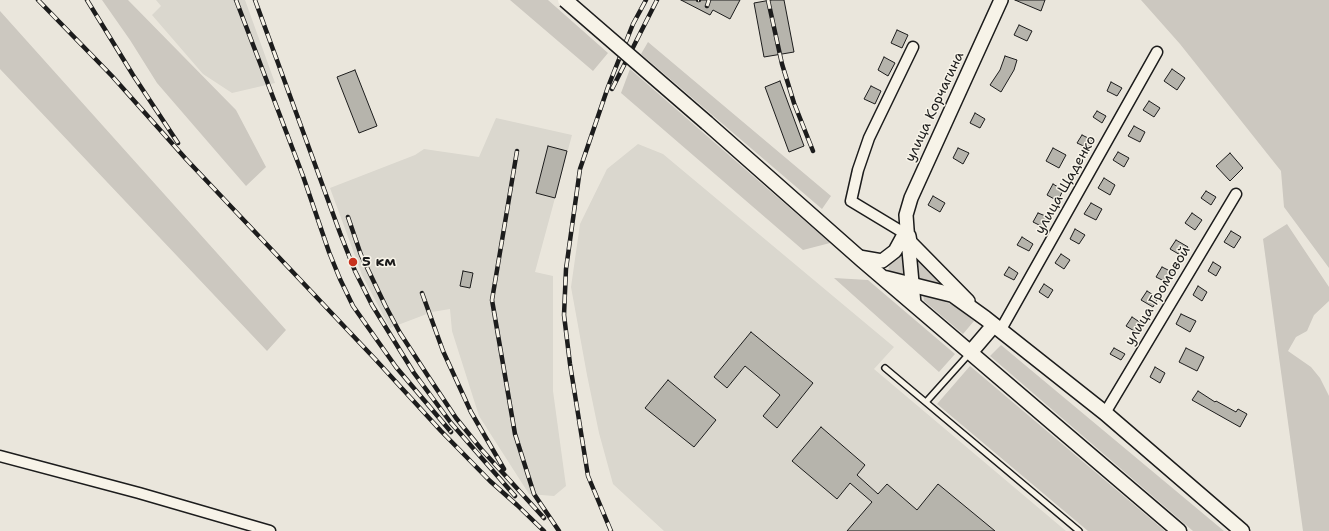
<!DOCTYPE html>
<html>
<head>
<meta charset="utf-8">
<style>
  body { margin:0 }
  canvas { display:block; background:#eae6dc }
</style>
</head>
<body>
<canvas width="1329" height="531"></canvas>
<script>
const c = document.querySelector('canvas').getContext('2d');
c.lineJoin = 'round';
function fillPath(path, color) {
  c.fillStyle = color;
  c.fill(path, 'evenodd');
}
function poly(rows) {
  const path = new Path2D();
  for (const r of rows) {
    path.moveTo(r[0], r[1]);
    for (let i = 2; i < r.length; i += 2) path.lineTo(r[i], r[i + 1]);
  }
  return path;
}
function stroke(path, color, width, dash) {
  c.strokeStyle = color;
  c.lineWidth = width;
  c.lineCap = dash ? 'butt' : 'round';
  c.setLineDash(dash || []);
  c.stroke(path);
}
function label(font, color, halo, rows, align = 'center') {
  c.font = font + ' "Shantell Sans",sans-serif';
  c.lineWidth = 3;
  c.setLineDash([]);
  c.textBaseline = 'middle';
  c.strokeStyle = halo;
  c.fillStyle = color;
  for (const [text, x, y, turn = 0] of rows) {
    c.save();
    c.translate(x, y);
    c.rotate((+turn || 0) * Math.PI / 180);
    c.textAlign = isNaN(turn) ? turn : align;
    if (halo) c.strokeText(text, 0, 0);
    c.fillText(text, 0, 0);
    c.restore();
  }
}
const built = poly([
  [156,0,245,0,275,83,232,93,203,74,152,15,161,6],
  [496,118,572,135,535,272,553,276,553,391,566,486,554,496,529,494,479,416,452,331,450,309,432,312,390,328,362,275,330,188,415,155,424,149,479,157],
  [638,144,663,154,894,347,874,369,1066,531,664,531,613,484,599,433,587,375,571,287,580,224,607,169]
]);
const green = poly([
  [102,0,128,0,236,110,266,167,246,186,157,83,130,40],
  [510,0,548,0,608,53,593,71],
  [1141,0,1329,0,1329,268,1284,207,1281,171,1180,44],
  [0,11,286,330,267,351,0,69],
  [648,42,831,196,822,209,641,54],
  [630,69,830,243,803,250,621,93],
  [1287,224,1329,287,1329,301,1314,315,1307,331,1296,337,1288,351,1311,367,1320,378,1329,396,1329,531,1303,531,1278,350,1263,239],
  [903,253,903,276,888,272,889,265],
  [918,258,949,289,918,280,917,262],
  [834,278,868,280,955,354,939,372],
  [923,293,955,306,974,321,963,334,924,301],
  [1001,345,1224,531,1193,531,990,356],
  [970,366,1165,531,1088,531,937,404]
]);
const building = poly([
  [681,0,740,0,730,19,713,10,710,15,681,0],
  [771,0,784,0,794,52,764,57,754,3,771,0],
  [1015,0,1045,0,1041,11,1015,0],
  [1019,25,1032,31,1027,41,1014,35,1019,25],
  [897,30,908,35,902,48,891,43,897,30],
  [1005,56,1017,60,1014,70,1001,92,990,85,1000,70,1005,56],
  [884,57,895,63,888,76,878,70,884,57],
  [1172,69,1185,78,1177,90,1164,81,1172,69],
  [355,70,377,126,359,133,337,77,355,70],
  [780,81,804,146,789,152,765,87,780,81],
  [1111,82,1122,88,1117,96,1107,91,1111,82],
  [871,86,881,91,875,104,864,99,871,86],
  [1149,101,1160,108,1154,117,1143,110,1149,101],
  [1097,111,1106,116,1102,123,1093,117,1097,111],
  [975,113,985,119,980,128,970,123,975,113],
  [1134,126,1145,132,1140,142,1128,136,1134,126],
  [1082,135,1092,140,1088,148,1077,143,1082,135],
  [548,146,567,151,555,198,536,193,548,146],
  [958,148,969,153,963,164,953,158,958,148],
  [1053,148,1066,155,1059,168,1046,161,1053,148],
  [1118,152,1129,158,1124,167,1113,160,1118,152],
  [1230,153,1243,168,1230,181,1216,166,1230,153],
  [1104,178,1115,185,1110,195,1098,188,1104,178],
  [1053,184,1063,190,1058,201,1047,195,1053,184],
  [1206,191,1216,197,1211,205,1201,198,1206,191],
  [933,196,945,203,940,212,928,205,933,196],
  [1091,203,1102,209,1096,220,1084,214,1091,203],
  [1038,213,1048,217,1043,227,1033,222,1038,213],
  [1192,213,1202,220,1195,230,1185,223,1192,213],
  [1075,229,1085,235,1079,244,1070,239,1075,229],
  [1231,231,1241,237,1234,248,1224,242,1231,231],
  [1022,237,1033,244,1029,251,1017,245,1022,237],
  [1176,240,1188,247,1182,256,1170,249,1176,240],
  [1061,254,1070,260,1064,269,1055,263,1061,254],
  [1213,262,1221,267,1216,276,1208,271,1213,262],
  [1009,267,1018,273,1014,280,1004,275,1009,267],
  [1162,267,1172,272,1166,282,1156,277,1162,267],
  [463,271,473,273,470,288,460,286,463,271],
  [1044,284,1053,290,1048,298,1039,292,1044,284],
  [1198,286,1207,292,1202,301,1193,295,1198,286],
  [1147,291,1158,298,1153,307,1141,300,1147,291],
  [1181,314,1196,321,1190,332,1176,324,1181,314],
  [1132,317,1141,323,1136,332,1126,326,1132,317],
  [751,332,813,383,777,428,763,416,780,395,745,366,727,388,714,377,751,332],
  [1114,348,1125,354,1121,360,1110,354,1114,348],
  [1186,348,1204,357,1197,371,1179,362,1186,348],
  [1155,367,1165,373,1160,383,1150,377,1155,367],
  [668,380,716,420,694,447,645,408,668,380],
  [1198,391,1215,402,1216,401,1236,412,1238,409,1247,414,1240,427,1192,400,1198,391],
  [821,427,865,465,857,475,878,494,887,484,917,510,938,484,995,531,847,531,872,502,850,483,837,499,792,461,821,427]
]);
const service = poly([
  [885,368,1079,531],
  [926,402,969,354]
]);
const minor = poly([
  [904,233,851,201,858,170,869,138,913,47],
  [1000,331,1157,52],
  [1105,413,1236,194],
  [0,456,139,493,270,531]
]);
const tertiary = poly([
  [909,236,910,242,968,301],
  [859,257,882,261,895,251,907,229],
  [914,304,907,229,906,215,911,198,1001,0]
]);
const secondary = poly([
  [707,123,862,260,1179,531],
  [885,278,953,295,985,318,1105,413,1242,531],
  [970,353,993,326]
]);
const rail = poly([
  [38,0,112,76,186,159,375,359,441,431,490,481,517,505,544,531],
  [87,0,133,75,178,143],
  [236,0,303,176,329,252,340,279,353,306,396,367,451,432],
  [255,0,340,233,355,271,372,305,414,373,451,423,515,496],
  [698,0,699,0],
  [768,0,782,64,794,103,813,151],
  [707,6,709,0],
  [612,89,657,0],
  [517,151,492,300,515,434,534,494,559,531],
  [348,217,361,255,385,305,400,333,428,376,456,418,482,450,544,518],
  [422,293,443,351,471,412,504,469],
  [611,531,588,476,570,364,564,315,566,269,580,169,608,87,633,24,646,0]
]);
const secondaryBridge = poly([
  [565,0,707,123]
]);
const markers = [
  [353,262,5,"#c8321e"]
];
const streetNames = [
  ["улица Корчагина",935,107,-65],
  ["улица Щаденко",1066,185,-61],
  ["улица Громовой",1158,296,-59]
];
const poiNames = [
  ["5 км",362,262]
];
fillPath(built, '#dad7ce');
fillPath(green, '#ccc8c0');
fillPath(building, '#b6b4ac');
stroke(building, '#1c1c1c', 1);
stroke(service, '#1c1c1c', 8);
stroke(minor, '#1c1c1c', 13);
stroke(tertiary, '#1c1c1c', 16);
stroke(secondary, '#1c1c1c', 17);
stroke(service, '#f7f3e8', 5);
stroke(minor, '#f7f3e8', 10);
stroke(tertiary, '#f7f3e8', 13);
stroke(secondary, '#f7f3e8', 14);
stroke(rail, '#1c1c1c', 4.5);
stroke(rail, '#f7f3e8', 3, [9]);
stroke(secondaryBridge, '#1c1c1c', 17, []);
stroke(secondaryBridge, '#f7f3e8', 14);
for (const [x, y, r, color] of markers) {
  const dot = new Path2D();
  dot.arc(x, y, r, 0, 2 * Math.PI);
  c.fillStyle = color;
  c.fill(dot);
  stroke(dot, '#f7f3e8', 1.5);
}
label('14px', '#1c1c1c', '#f7f3e8', streetNames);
label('bold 14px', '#1c1c1c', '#f7f3e8', poiNames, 'left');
</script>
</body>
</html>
